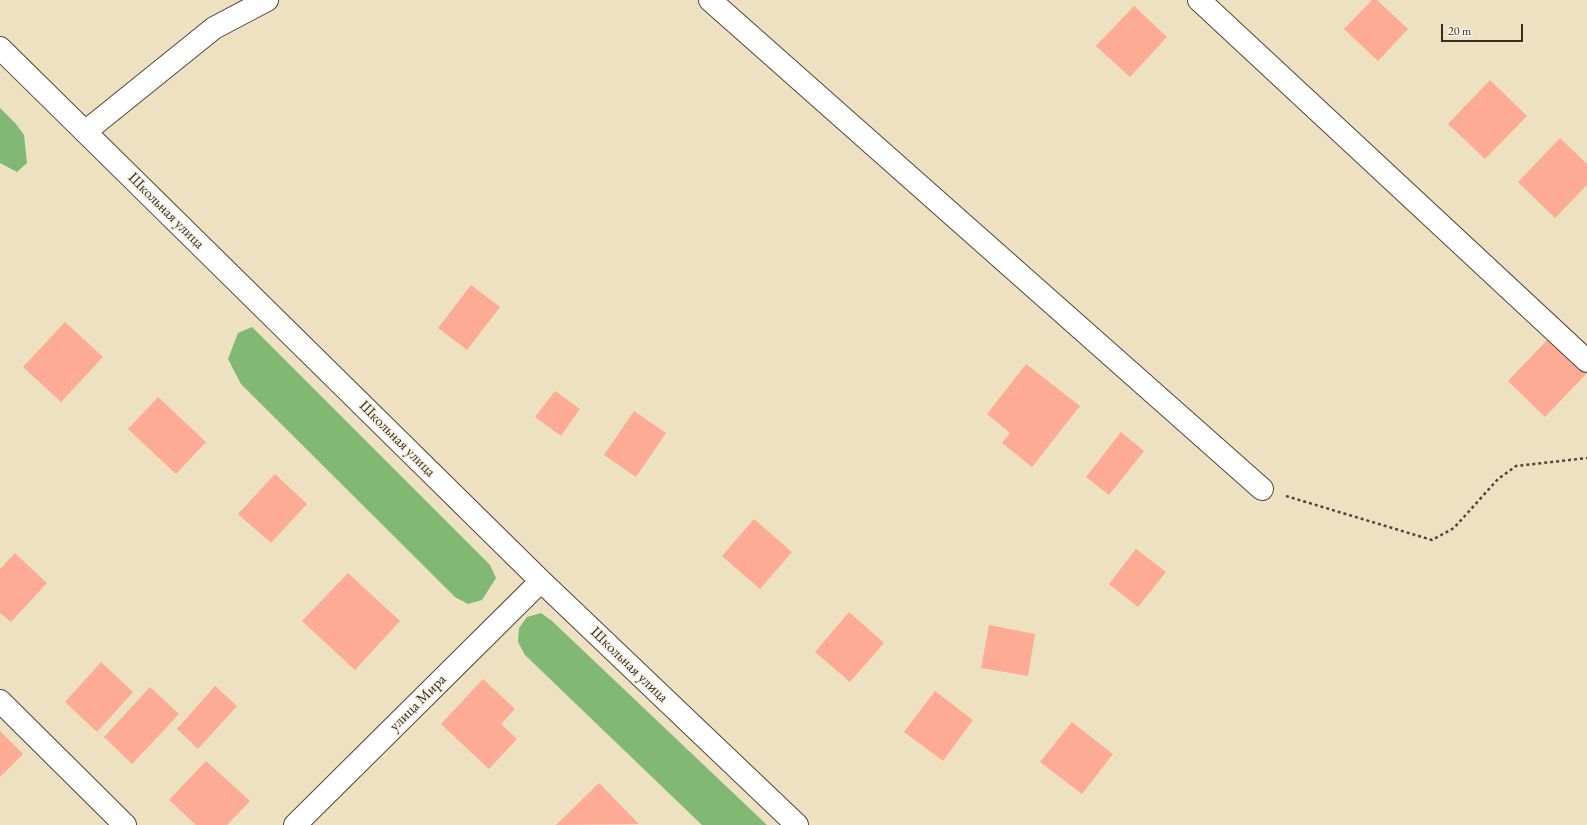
<!DOCTYPE html>
<html>
<head>
<meta charset="utf-8">
<style>
  body { margin:0 }
  #map { position:relative; width:1587px; height:825px; overflow:hidden; background:#ede1c2; font-family:"EB Garamond",serif }
  canvas { display:block }
  .scale { position:absolute; left:1441px; top:24px; width:82px; height:18px; box-sizing:border-box; border:2px solid #3b2a1e; border-top:0; padding-left:5px; font-size:12px; line-height:14px; white-space:nowrap; color:#3b2a1e; -webkit-text-stroke:3px #f7f3e8; paint-order:stroke }
</style>
</head>
<body>
<div id="map">
<canvas width="1587" height="825"></canvas>
<div class="scale">20 m</div>
</div>
<script>
const c = document.querySelector('canvas').getContext('2d');
c.lineJoin = 'round';
function fillPath(path, color) {
  c.fillStyle = color;
  c.fill(path, 'evenodd');
}
function poly(rows) {
  const path = new Path2D();
  for (const r of rows) {
    path.moveTo(r[0], r[1]);
    for (let i = 2; i < r.length; i += 2) path.lineTo(r[i], r[i + 1]);
  }
  return path;
}
function stroke(path, color, width, dash) {
  c.strokeStyle = color;
  c.lineWidth = width;
  c.lineCap = dash ? 'butt' : 'round';
  c.setLineDash(dash || []);
  c.stroke(path);
}
function label(font, color, halo, rows, align = 'center') {
  c.font = font + ' "EB Garamond",serif';
  c.lineWidth = 3.5;
  c.setLineDash([]);
  c.textBaseline = 'middle';
  c.strokeStyle = halo;
  c.fillStyle = color;
  for (const [text, x, y, turn = 0] of rows) {
    c.save();
    c.translate(x, y);
    c.rotate((+turn || 0) * Math.PI / 180);
    c.textAlign = isNaN(turn) ? turn : align;
    if (halo) c.strokeText(text, 0, 0);
    c.fillText(text, 0, 0);
    c.restore();
  }
}
const forest = poly([
  [0,108,16,124,24,135,27,163,17,172,0,163],
  [252,327,490,565,496,578,482,600,468,604,455,597,241,384,228,359,238,333],
  [541,613,552,621,767,825,702,825,525,655,518,642,519,628,527,617]
]);
const building = poly([
  [1372,0,1377,0,1408,29,1378,61,1344,29],
  [1134,6,1167,37,1130,77,1096,46],
  [1490,80,1527,116,1485,159,1448,124],
  [1560,138,1587,164,1587,185,1555,218,1518,182],
  [471,285,500,307,467,350,438,328],
  [65,322,103,357,61,402,23,367],
  [1550,337,1587,373,1545,417,1508,381],
  [1026,364,1080,406,1032,467,1002,443,1010,433,987,414],
  [555,391,580,409,561,436,535,417],
  [158,397,206,442,176,474,128,429],
  [634,411,666,433,636,477,604,455],
  [1121,432,1144,451,1109,495,1086,477],
  [275,474,307,504,271,543,238,514],
  [754,519,792,552,760,589,722,556],
  [1136,549,1166,572,1138,607,1109,584],
  [15,553,47,583,11,622,0,613,0,569],
  [348,573,400,621,355,670,302,621],
  [849,612,884,643,850,682,815,652],
  [989,625,1035,634,1028,676,981,668],
  [101,662,133,692,97,732,65,702],
  [483,679,515,709,501,724,517,739,489,769,441,724],
  [215,686,237,706,198,749,177,729],
  [150,687,179,714,132,764,104,737],
  [935,691,973,720,943,761,904,732],
  [1072,722,1113,754,1082,794,1040,762],
  [0,731,23,754,0,777],
  [206,761,250,801,227,825,196,825,169,800],
  [599,783,639,824,556,825]
]);
const path = poly([
  [1286,496,1432,540,1454,528,1498,479,1516,466,1587,458]
]);
const minor = poly([
  [710,0,1262,489],
  [1199,0,1587,361],
  [0,48,541,581,797,825],
  [85,132,214,28,267,0],
  [0,701,125,825],
  [295,825,541,581]
]);
const streetNames = [
  ["Школьная улица",166,211,45],
  ["Школьная улица",397,439,45],
  ["Школьная улица",629,665,44],
  ["улица Мира",418,703,-45]
];
fillPath(forest, '#80b874');
fillPath(building, '#fdab94');
stroke(minor, '#564537', 24);
stroke(path, '#564537', 2.5, [3, 3]);
stroke(minor, '#fff', 22);
label('15px', '#3b2a1e', '#f7f3e8', streetNames);
</script>
</body>
</html>
